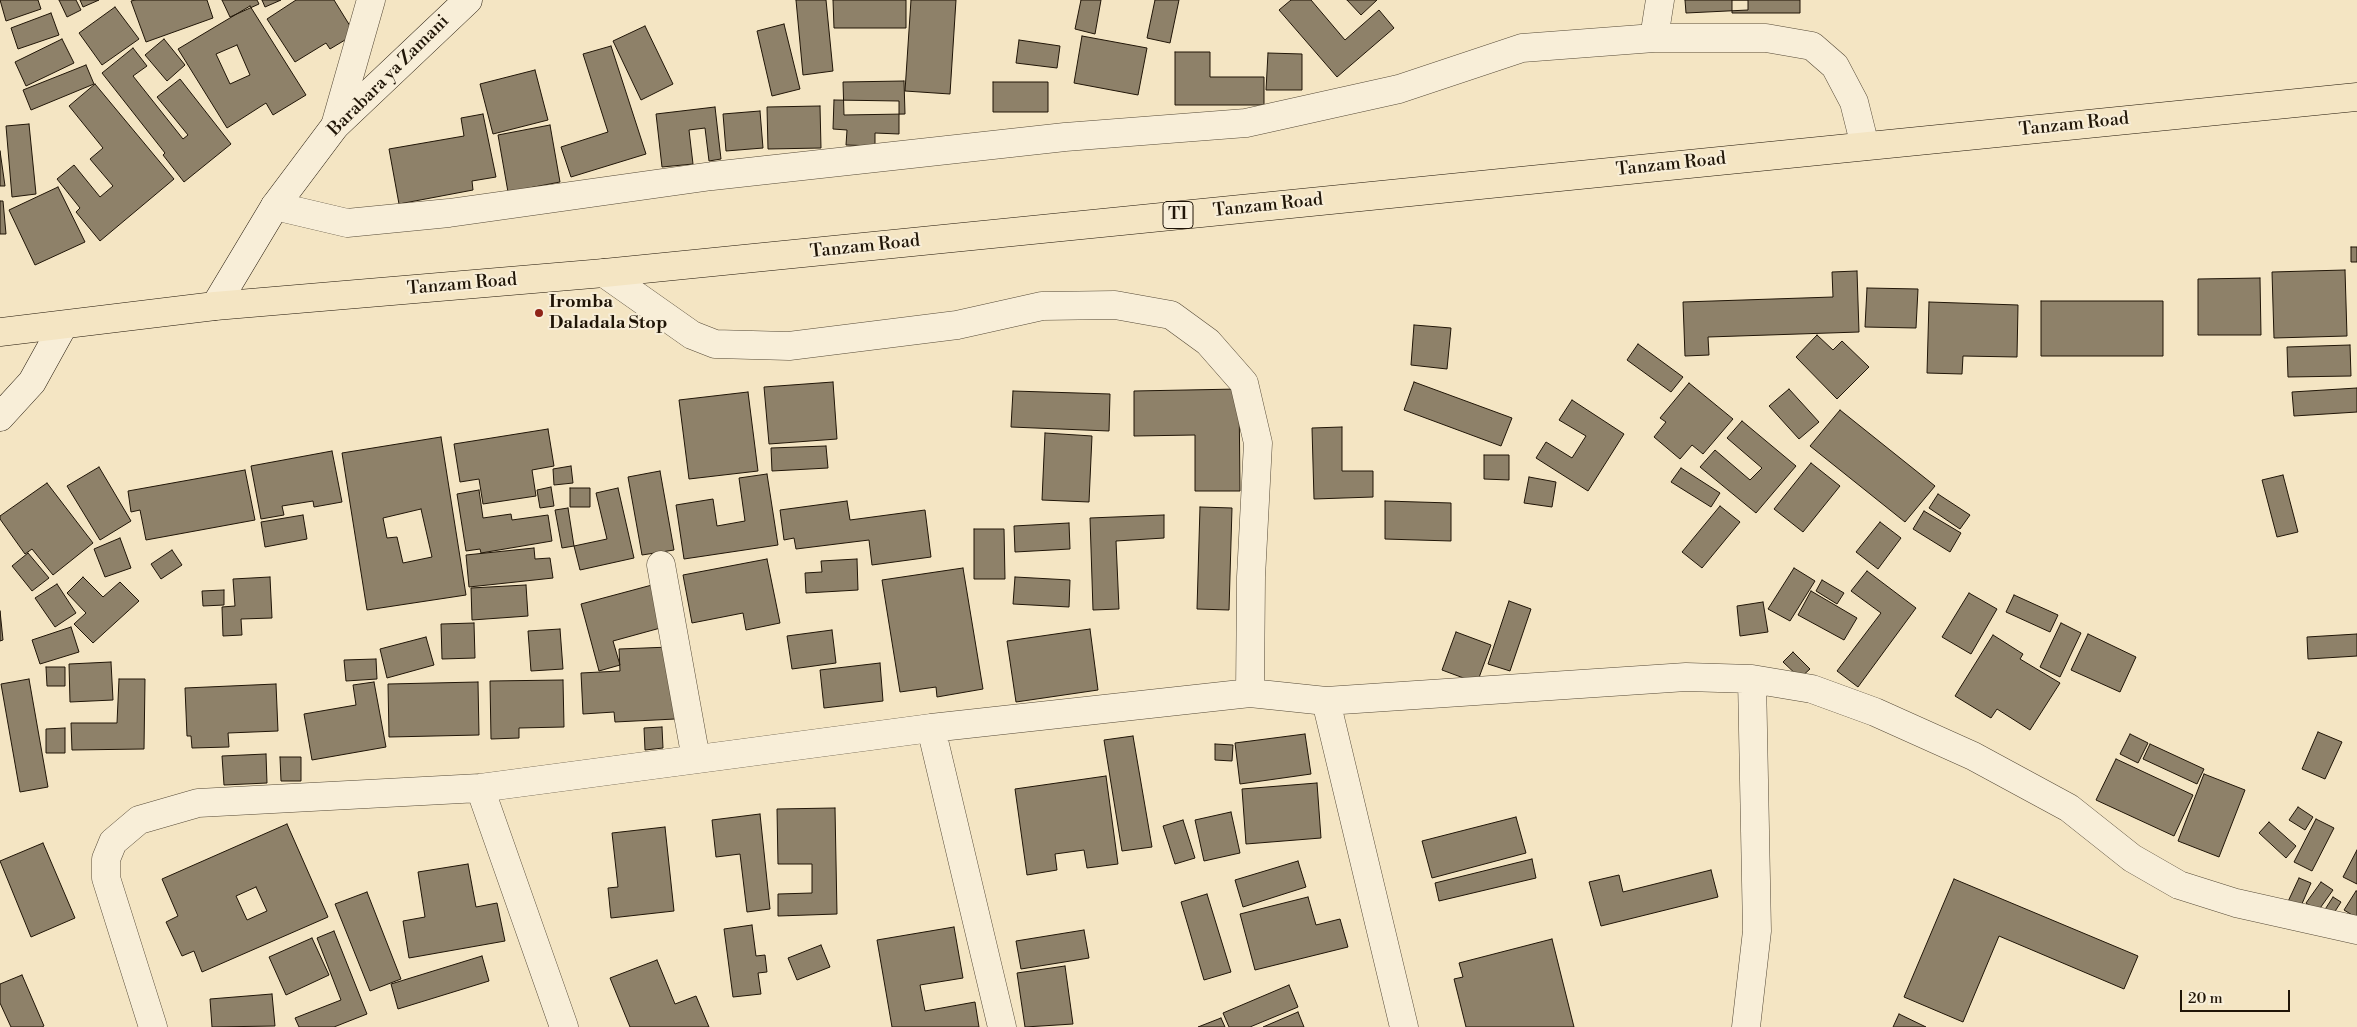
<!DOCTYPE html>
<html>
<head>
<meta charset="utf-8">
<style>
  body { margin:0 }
  #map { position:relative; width:2357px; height:1027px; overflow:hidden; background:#f4e5c3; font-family:"Libre Bodoni",serif }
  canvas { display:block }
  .scale { position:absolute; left:2180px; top:990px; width:110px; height:22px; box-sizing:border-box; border:2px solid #201507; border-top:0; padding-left:6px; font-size:15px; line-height:18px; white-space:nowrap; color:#201507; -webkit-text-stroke:4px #f8eed8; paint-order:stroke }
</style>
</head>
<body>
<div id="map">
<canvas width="2357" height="1027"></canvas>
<div class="scale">20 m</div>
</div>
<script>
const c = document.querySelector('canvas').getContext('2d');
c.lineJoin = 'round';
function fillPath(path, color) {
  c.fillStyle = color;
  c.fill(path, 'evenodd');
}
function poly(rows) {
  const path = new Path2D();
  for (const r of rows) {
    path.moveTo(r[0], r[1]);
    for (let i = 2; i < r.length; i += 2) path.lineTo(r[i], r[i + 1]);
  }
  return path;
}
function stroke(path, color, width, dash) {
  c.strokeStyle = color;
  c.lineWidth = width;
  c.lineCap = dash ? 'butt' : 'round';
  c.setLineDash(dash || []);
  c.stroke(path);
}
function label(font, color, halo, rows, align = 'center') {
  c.font = font + ' "Libre Bodoni",serif';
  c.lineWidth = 4;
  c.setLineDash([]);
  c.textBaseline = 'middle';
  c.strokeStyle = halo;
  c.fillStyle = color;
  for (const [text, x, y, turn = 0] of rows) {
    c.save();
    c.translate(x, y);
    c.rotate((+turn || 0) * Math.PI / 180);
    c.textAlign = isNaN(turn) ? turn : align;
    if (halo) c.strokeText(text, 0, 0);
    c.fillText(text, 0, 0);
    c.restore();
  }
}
const building = poly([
  [0,0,38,0,41,9,6,21,0,0],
  [59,0,76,0,81,10,67,17,59,0],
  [80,0,99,0,83,7,80,0],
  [135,0,207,0,213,18,146,42,131,1,135,0],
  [222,0,257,0,259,4,230,17,222,0],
  [262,0,281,0,265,7,262,0],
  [296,0,334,0,355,34,330,49,326,43,295,62,267,19,296,0],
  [796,0,826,0,833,71,803,75,796,0],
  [833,0,906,0,906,28,834,28,833,0],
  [911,0,956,0,950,94,905,91,911,0],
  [1081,0,1101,0,1095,34,1075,29,1081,0],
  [1155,0,1179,0,1170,43,1147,38,1155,0],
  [1291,0,1311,0,1345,40,1379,10,1394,28,1337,77,1279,10,1291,0],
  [1347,0,1377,0,1361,15,1347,0],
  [1685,0,1748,0,1748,10,1686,13,1685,0],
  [1732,0,1800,0,1800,13,1732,13,1732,0],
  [250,6,306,95,273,115,266,103,227,128,178,49,250,6],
  [237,45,250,75,230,84,216,54,237,45],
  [115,7,139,39,102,65,79,33,115,7],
  [51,13,59,35,18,49,11,28,51,13],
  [784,24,800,89,772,96,757,31,784,24],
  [645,26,673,84,641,100,613,41,645,26],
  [1082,36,1147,48,1138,95,1074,83,1082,36],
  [62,39,74,63,26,86,15,62,62,39],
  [164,39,185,65,167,81,145,55,164,39],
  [1019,40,1060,46,1057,68,1016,63,1019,40],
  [611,46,646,154,571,177,561,147,608,132,583,54,611,46],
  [133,48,147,66,133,76,183,139,188,135,157,97,180,79,231,144,184,182,163,155,165,153,102,73,133,48],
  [1175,52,1210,52,1210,77,1264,77,1264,105,1175,105,1175,52],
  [1268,53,1302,54,1302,90,1266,90,1268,53],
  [86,65,94,84,31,110,23,90,86,65],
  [535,70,548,120,493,134,480,84,535,70],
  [904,81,905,114,844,115,843,82,904,81],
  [993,82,1048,82,1048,112,993,112,993,82],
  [95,84,174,179,100,241,76,212,80,208,57,179,74,165,100,197,113,186,90,159,103,148,69,106,95,84],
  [834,100,899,101,899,134,875,133,875,146,846,145,847,130,833,129,834,100],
  [820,106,821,148,768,149,767,107,820,106],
  [715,107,721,159,709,161,705,128,689,130,693,164,662,167,656,114,715,107],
  [760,111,763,148,726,151,723,114,760,111],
  [483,114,496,177,472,181,473,190,399,204,389,149,464,136,461,118,483,114],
  [29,124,36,194,12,197,6,126,29,124],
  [550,125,560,182,508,192,498,135,550,125],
  [0,151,5,186,0,186,0,151],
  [58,187,85,242,35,265,9,210,58,187],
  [0,201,3,201,6,234,0,234,0,201],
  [2351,247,2357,247,2357,262,2351,262,2351,247],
  [2345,270,2347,336,2274,338,2272,272,2345,270],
  [1857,271,1859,332,1708,337,1709,355,1685,356,1683,302,1833,297,1832,272,1857,271],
  [2260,278,2261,335,2198,335,2198,279,2260,278],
  [1867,288,1918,289,1916,328,1865,327,1867,288],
  [2041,301,2163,301,2163,356,2041,356,2041,301],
  [1929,302,2018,305,2017,357,1963,356,1962,374,1927,373,1929,302],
  [1414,325,1451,328,1447,369,1411,365,1414,325],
  [1817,335,1833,350,1842,341,1869,367,1837,399,1796,357,1817,335],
  [1638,344,1683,377,1671,392,1627,360,1638,344],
  [2350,345,2351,376,2288,377,2287,347,2350,345],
  [833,382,837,439,769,444,764,387,833,382],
  [1414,382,1512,418,1501,446,1404,410,1414,382],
  [1689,383,1733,419,1703,454,1692,445,1680,459,1654,437,1666,422,1660,418,1689,383],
  [2357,388,2357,412,2294,416,2292,392,2357,388],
  [1239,389,1240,491,1195,491,1195,435,1134,436,1134,391,1239,389],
  [1789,389,1819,422,1799,439,1769,406,1789,389],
  [1013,391,1110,394,1109,431,1011,427,1013,391],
  [748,392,758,471,689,479,679,400,748,392],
  [1572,400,1624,434,1588,491,1536,458,1546,442,1572,458,1586,436,1559,420,1572,400],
  [1840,410,1935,486,1905,522,1810,446,1840,410],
  [1742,421,1796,466,1756,513,1700,467,1715,450,1750,480,1762,468,1727,438,1742,421],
  [1342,427,1342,471,1373,471,1373,497,1314,499,1312,428,1342,427],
  [548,429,554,466,532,470,536,496,483,504,479,479,460,482,454,444,548,429],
  [1045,433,1092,436,1089,502,1042,500,1045,433],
  [441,437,466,595,367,610,342,453,441,437],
  [421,509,432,557,403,563,397,537,387,538,383,518,421,509],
  [826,446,828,468,772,471,771,448,826,446],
  [332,451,342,502,314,507,313,501,282,506,284,515,261,519,251,466,332,451],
  [1484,455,1509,455,1509,480,1484,479,1484,455],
  [1811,463,1840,486,1803,532,1774,509,1811,463],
  [571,466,573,483,554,485,553,469,571,466],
  [99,467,131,521,100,540,67,486,99,467],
  [1681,468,1720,493,1711,507,1671,482,1681,468],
  [245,470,255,520,146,540,140,510,131,512,128,491,245,470],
  [660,471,674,550,642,555,628,477,660,471],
  [767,474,778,545,684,559,676,505,713,499,717,526,745,521,739,478,767,474],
  [2283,475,2298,532,2277,537,2262,480,2283,475],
  [1529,477,1556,482,1552,507,1524,503,1529,477],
  [47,483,93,543,53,575,32,549,25,554,0,519,0,516,47,483],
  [551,487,554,506,540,508,537,490,551,487],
  [570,488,590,488,590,507,570,507,570,488],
  [618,488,634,558,580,570,574,546,607,539,596,493,618,488],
  [479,490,483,518,511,514,512,520,548,515,552,541,481,553,480,549,466,551,457,494,479,490],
  [1938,494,1970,515,1960,529,1929,508,1938,494],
  [847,501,850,520,925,510,931,557,872,565,869,540,796,549,794,538,784,540,780,510,847,501],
  [1385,501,1451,503,1451,541,1385,539,1385,501],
  [1720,506,1740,522,1702,568,1682,552,1720,506],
  [1200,507,1232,508,1229,610,1197,609,1200,507],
  [568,508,574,546,562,548,555,510,568,508],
  [1924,511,1961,533,1950,552,1913,529,1924,511],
  [303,515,307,539,265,547,261,522,303,515],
  [1164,515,1164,538,1116,541,1119,609,1093,610,1090,518,1164,515],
  [1880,522,1901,538,1878,569,1856,552,1880,522],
  [1069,523,1070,549,1015,552,1014,526,1069,523],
  [974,529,1004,529,1005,579,974,579,974,529],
  [120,538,131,568,105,577,94,549,120,538],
  [534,548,535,559,550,558,553,578,469,587,466,555,534,548],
  [172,550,182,565,161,579,151,564,172,550],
  [28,553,49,578,32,591,12,566,28,553],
  [767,559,780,623,746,630,743,613,692,623,683,575,767,559],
  [857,559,858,590,806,593,805,573,822,572,821,561,857,559],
  [963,568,983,689,937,697,936,687,900,692,882,580,963,568],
  [1794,568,1815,581,1790,621,1768,609,1794,568],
  [1867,571,1916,608,1858,687,1837,671,1881,613,1851,591,1867,571],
  [83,577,103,597,120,582,139,601,93,643,74,624,86,613,67,593,83,577],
  [270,577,272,618,241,619,242,635,223,636,222,607,235,606,233,579,270,577],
  [1015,577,1070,580,1069,607,1013,604,1015,577],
  [1822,580,1844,593,1837,604,1816,591,1822,580],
  [57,584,76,613,55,627,35,598,57,584],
  [526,585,528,616,472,620,471,588,526,585],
  [652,585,664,627,613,641,620,665,599,671,581,604,652,585],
  [224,590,224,605,203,606,202,591,224,590],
  [1811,591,1857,618,1844,640,1798,615,1811,591],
  [1969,593,1997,609,1971,654,1942,637,1969,593],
  [2014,595,2058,615,2050,632,2006,612,2014,595],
  [1509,601,1531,609,1510,671,1488,664,1509,601],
  [1763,602,1768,632,1740,636,1737,606,1763,602],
  [0,611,3,640,0,641,0,611],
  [474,623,475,658,442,659,441,624,474,623],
  [2061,623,2081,633,2060,677,2040,667,2061,623],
  [71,627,79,652,40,664,32,640,71,627],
  [560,629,563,669,531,671,528,631,560,629],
  [1090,629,1098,690,1016,702,1007,641,1090,629],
  [832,630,836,663,792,669,787,636,832,630],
  [1456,632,1491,645,1477,683,1442,670,1456,632],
  [2088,634,2136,657,2120,692,2071,670,2088,634],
  [2357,634,2357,656,2308,659,2307,637,2357,634],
  [1993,635,2023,654,2020,659,2060,683,2030,730,1997,709,1991,718,1955,696,1993,635],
  [426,637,434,665,387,678,380,649,426,637],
  [670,647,675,719,615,722,614,712,583,714,581,673,620,671,619,649,670,647],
  [1793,652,1810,669,1800,678,1783,662,1793,652],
  [376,659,377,679,346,681,344,660,376,659],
  [111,662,113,700,70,702,69,664,111,662],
  [880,663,883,701,824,708,820,670,880,663],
  [46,667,65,667,65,686,47,686,46,667],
  [29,679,48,787,20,792,1,684,29,679],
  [119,679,145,679,144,749,72,750,71,723,117,723,119,679],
  [563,680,564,727,519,728,519,738,491,739,490,681,563,680],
  [374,682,386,747,312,760,304,714,356,705,353,685,374,682],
  [478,682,479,735,389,737,388,684,478,682],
  [276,684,278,731,228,733,229,747,192,748,191,736,187,736,185,688,276,684],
  [662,727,663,748,645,750,644,728,662,727],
  [65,728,65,753,46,753,46,729,65,728],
  [2318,732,2342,742,2325,779,2302,769,2318,732],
  [1305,734,1311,774,1240,784,1235,743,1305,734],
  [2130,734,2148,743,2138,763,2120,754,2130,734],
  [1133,736,1152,847,1122,851,1104,740,1133,736],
  [1215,744,1233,745,1232,761,1215,760,1215,744],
  [2150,744,2204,769,2197,784,2143,759,2150,744],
  [266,754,267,783,224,785,222,756,266,754],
  [280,757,301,757,301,781,281,781,280,757],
  [2116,759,2193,795,2174,836,2096,800,2116,759],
  [2204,774,2245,790,2219,857,2178,841,2204,774],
  [1106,776,1118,864,1087,868,1084,850,1055,854,1057,870,1027,875,1015,789,1106,776],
  [1317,783,1321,838,1246,844,1242,789,1317,783],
  [2298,807,2313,817,2305,830,2289,820,2298,807],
  [835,808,837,914,778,916,778,894,812,893,812,864,778,864,777,809,835,808],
  [1231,812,1240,853,1204,861,1195,820,1231,812],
  [760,814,770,909,747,912,740,854,716,857,712,820,760,814],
  [1516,817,1526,853,1432,878,1422,841,1516,817],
  [2316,819,2334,828,2312,871,2294,862,2316,819],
  [1183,820,1195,858,1175,864,1163,826,1183,820],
  [2269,822,2296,846,2286,858,2259,833,2269,822],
  [287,824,328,917,202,972,194,951,182,956,166,922,178,916,162,879,287,824],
  [256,887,267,911,247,920,236,896,256,887],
  [665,827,674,911,611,918,608,888,618,887,612,833,665,827],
  [43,843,75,918,31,937,0,861,43,843],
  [2357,850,2357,884,2343,877,2357,850],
  [1532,859,1536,878,1439,901,1435,883,1532,859],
  [1298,861,1306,887,1243,907,1235,880,1298,861],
  [468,864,476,907,497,903,505,941,409,958,403,921,425,917,418,872,468,864],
  [1711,870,1718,897,1601,926,1589,882,1619,875,1623,892,1711,870],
  [2299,878,2311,883,2298,913,2285,908,2299,878],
  [1954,879,2138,956,2124,989,1999,936,1963,1022,1904,997,1954,879],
  [2321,882,2333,890,2318,911,2306,903,2321,882],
  [2356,891,2357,891,2357,918,2344,910,2356,891],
  [367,892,401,979,370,991,335,904,367,892],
  [1207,894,1231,972,1204,980,1181,902,1207,894],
  [1308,897,1316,925,1340,919,1348,947,1255,970,1240,914,1308,897],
  [2333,897,2341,902,2332,916,2324,911,2333,897],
  [752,925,756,956,765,955,767,972,758,973,761,994,733,997,724,929,752,925],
  [954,927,963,978,920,985,925,1011,975,1002,979,1027,892,1027,877,940,954,927],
  [1084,930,1089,958,1021,969,1016,941,1084,930],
  [334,931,367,1014,334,1027,299,1027,295,1018,341,1000,317,938,334,931],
  [312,938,329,975,286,995,269,957,312,938],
  [1552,939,1574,1027,1466,1027,1454,979,1463,977,1459,963,1552,939],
  [821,945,830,967,797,980,788,958,821,945],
  [482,956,489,981,398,1009,391,984,482,956],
  [657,960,675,1004,696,996,709,1027,630,1027,610,978,657,960],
  [1065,966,1073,1024,1025,1027,1017,973,1065,966],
  [22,975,44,1026,42,1027,11,1027,0,1003,0,984,22,975],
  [1289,985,1298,1007,1250,1027,1229,1027,1223,1013,1289,985],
  [272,994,275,1026,212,1027,210,999,272,994],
  [1298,1012,1304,1027,1263,1027,1298,1012],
  [1899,1014,1926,1027,1893,1027,1899,1014],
  [1221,1018,1225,1027,1198,1027,1221,1018]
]);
const street = poly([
  [1654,38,1660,0],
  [335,126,371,0],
  [275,206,347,223,449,213,712,176,1065,137,1246,123,1399,89,1522,48,1654,38,1766,38,1812,46,1835,66,1854,102,1865,146],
  [604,273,692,335,715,344,789,346,957,325,1042,306,1115,305,1171,315,1208,342,1244,383,1258,443,1251,577,1250,693],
  [661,565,696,759],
  [1326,701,1404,1027],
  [931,728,1002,1027],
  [480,788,564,1027],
  [153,1027,106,878,106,859,113,842,139,820,198,803,480,788,931,728,1250,693,1326,701,1686,677,1752,679,1812,689,1875,712,1973,756,2069,808,2132,858,2179,885,2236,903,2357,930],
  [1746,1027,1757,931,1752,679]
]);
const secondary = poly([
  [215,306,275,206,335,126,468,0],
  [0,417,32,382,63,326]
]);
const highway = poly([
  [0,332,215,306,604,273,2357,97]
]);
const markers = [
  [539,313,5,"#8f2418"]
];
const shields = [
  [1178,215,30]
];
const shieldNames = [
  ["T1",1178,215]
];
const streetNames = [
  ["Barabara ya Zamani",389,76,-45],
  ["Tanzam Road",2074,125,-6],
  ["Tanzam Road",1671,165,-6],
  ["Tanzam Road",1268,206,-6],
  ["Tanzam Road",865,247,-6],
  ["Tanzam Road",462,285,-5]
];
const poiNames = [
  ["Iromba",549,303],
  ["Daladala Stop",549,324]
];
fillPath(building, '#8e8169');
stroke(building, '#201507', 1);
stroke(street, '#554936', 29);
stroke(secondary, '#201507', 29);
stroke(highway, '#201507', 29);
stroke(street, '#f8eed8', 28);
stroke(secondary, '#f8eed8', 28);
stroke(highway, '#f4e5c3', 28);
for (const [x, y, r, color] of markers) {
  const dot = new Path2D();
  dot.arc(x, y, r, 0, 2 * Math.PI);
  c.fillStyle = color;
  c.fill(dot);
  stroke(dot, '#f8eed8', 2);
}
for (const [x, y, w] of shields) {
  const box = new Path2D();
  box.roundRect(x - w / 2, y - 13.5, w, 27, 4);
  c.fillStyle = '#f8eed8';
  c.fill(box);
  stroke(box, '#201507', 1);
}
label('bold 16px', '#201507', null, shieldNames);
label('18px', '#201507', '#f8eed8', streetNames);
label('bold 18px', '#201507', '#f8eed8', poiNames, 'left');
</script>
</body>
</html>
